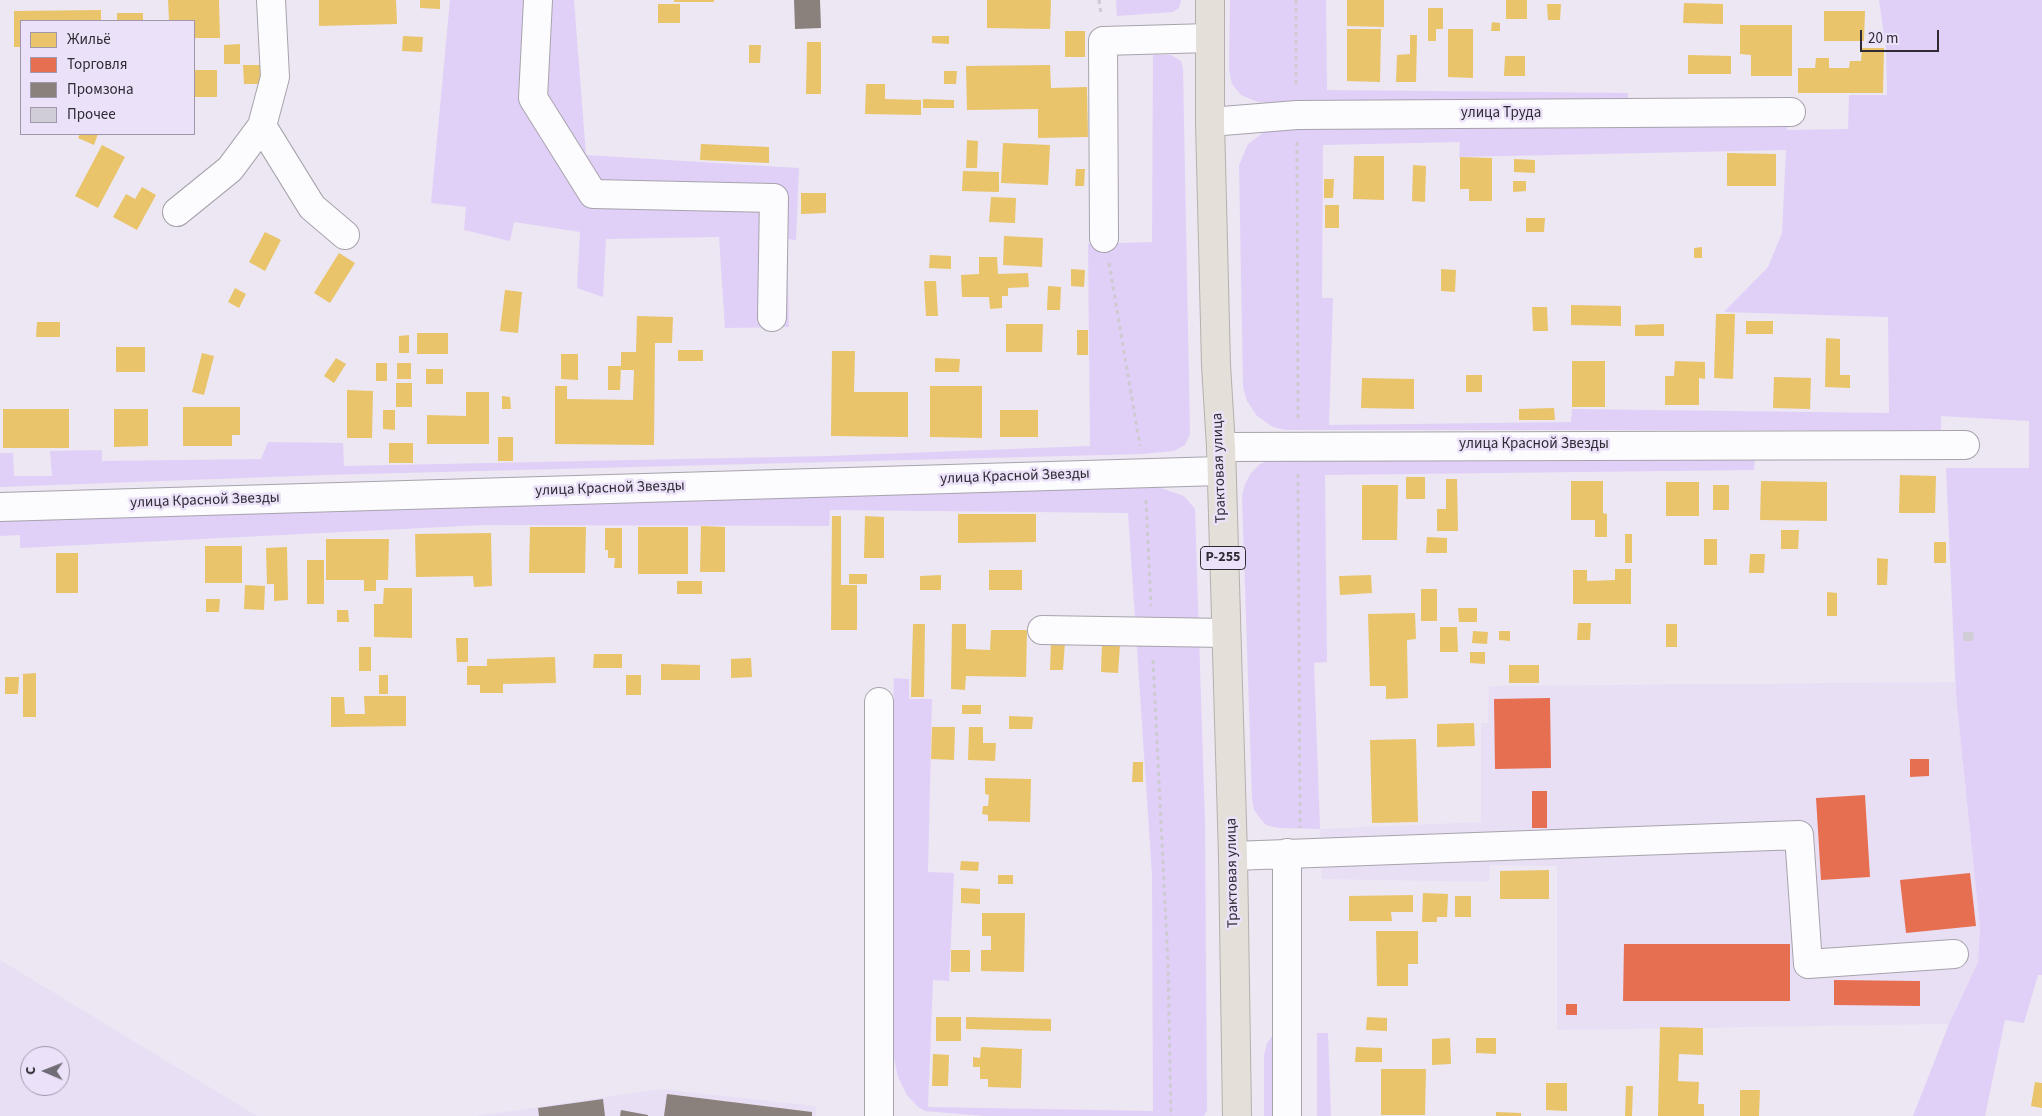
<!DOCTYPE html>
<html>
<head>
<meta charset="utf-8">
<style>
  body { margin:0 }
  #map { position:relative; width:2042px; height:1116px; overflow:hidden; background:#ece7f3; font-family:"Source Sans 3",sans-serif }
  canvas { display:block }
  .legend { position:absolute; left:20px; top:20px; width:175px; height:115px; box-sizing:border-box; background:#ebe1f9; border:1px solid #a098aa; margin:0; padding:6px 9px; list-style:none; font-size:15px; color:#2f2b34 }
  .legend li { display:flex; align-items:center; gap:10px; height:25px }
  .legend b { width:25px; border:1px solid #a098aa }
  .north { position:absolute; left:20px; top:1046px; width:50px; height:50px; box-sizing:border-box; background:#ebe1f9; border:1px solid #a098aa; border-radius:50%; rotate:271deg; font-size:14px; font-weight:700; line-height:20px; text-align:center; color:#2f2b34 }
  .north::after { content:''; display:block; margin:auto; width:18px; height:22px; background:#716d77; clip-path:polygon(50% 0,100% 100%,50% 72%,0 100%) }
  .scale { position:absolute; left:1860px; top:30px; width:79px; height:22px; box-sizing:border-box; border:2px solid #2f2b34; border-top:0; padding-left:6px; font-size:15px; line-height:18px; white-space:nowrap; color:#2f2b34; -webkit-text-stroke:4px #ebe1f9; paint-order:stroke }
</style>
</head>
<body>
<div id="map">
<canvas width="2042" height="1116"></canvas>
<ul class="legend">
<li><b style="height:14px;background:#e9c46a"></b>Жильё</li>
<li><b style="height:14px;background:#e76f51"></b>Торговля</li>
<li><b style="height:14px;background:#8a817c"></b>Промзона</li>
<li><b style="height:14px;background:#d1cdd7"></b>Прочее</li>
</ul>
<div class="north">С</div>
<div class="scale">20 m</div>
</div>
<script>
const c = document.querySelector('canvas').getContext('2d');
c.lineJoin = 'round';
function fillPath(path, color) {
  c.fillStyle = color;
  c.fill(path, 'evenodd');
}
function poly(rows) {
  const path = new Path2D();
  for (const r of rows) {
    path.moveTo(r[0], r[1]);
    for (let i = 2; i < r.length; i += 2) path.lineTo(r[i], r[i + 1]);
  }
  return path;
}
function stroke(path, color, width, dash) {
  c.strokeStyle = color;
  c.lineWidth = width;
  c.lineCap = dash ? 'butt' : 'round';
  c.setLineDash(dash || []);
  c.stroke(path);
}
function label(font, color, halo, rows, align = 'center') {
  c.font = font + ' "Source Sans 3",sans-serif';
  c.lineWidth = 5;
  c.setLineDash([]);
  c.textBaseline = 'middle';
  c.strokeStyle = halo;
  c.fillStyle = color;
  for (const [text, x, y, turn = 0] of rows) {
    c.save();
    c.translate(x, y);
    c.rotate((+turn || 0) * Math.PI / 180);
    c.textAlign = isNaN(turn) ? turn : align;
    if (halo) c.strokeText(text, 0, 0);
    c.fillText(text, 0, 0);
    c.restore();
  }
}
const built = poly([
  [1955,682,1980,928,1978,962,1949,1024,1557,1030,1557,866,1490,865,1489,882,1322,879,1320,829,1481,822,1481,723,1488,723,1489,686],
  [0,960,257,1116,0,1116],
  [30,1056,60,1056,60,1086,30,1086],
  [660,1089,816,1106,816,1116,476,1116]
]);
const green = poly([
  [450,0,574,0,586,155,799,168,796,240,787,239,789,327,725,328,719,237,606,239,603,297,577,288,580,232,514,222,510,241,464,230,466,207,431,203],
  [1116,0,1181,0,1179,8,1173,12,1117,16],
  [1230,0,1326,0,1327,90,1628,93,1628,99,1277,104,1258,102,1241,95,1232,84,1229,69],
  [1879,0,2042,0,2042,975,2038,975,2024,1023,2005,1020,1985,1116,1913,1116,1949,1024,1978,962,1980,928,1956,695,1946,468,2029,468,2029,421,1941,416,1941,430,1286,430,1273,427,1257,416,1247,401,1243,387,1239,165,1248,144,1264,132,1289,126,1788,124,1787,130,1848,129,1849,95,1887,95,1886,48],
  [1460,142,1459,157,1786,150,1782,233,1768,267,1724,312,1888,317,1889,413,1572,409,1571,422,1329,425,1333,298,1322,298,1323,145],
  [1153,55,1171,55,1181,61,1183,69,1190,434,1185,445,1174,451,1142,454,324,475,0,487,0,453,13,453,14,476,52,476,50,451,102,450,102,461,261,459,268,442,343,443,344,466,827,456,1090,446,1088,244,1152,242],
  [1755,453,1754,470,1325,475,1327,662,1314,663,1320,829,1278,828,1266,825,1259,817,1254,810,1252,799,1242,496,1245,484,1251,473,1260,464,1271,460],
  [1025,487,1158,487,1184,496,1195,509,1205,823,1207,1110,1204,1116,985,1116,925,1111,918,1107,907,1095,898,1077,892,1049,887,921,894,678,909,679,909,699,932,699,928,872,954,873,949,981,933,980,928,1107,1153,1111,1152,875,1128,513,830,510,829,526,483,525,20,548,20,535,0,536,0,520],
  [1276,1031,1291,1116,1264,1116,1264,1055,1267,1043],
  [1317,1033,1328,1033,1331,1116,1317,1116]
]);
const homes = poly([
  [168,0,219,0,220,38,194,38,194,21,169,21],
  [319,0,396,0,397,24,319,26],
  [420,0,440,0,440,9,420,8],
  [674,0,714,0,714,2,674,2],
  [987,0,1051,0,1050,29,987,28],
  [1347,0,1384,0,1384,27,1347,26],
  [1506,0,1527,0,1527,19,1506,19],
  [1684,3,1723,4,1723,24,1683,23],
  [658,4,680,4,680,23,658,23],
  [1547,4,1561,4,1560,20,1548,20],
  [1428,8,1443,8,1443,29,1436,29,1436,41,1428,41],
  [101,10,101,21,21,21,21,47,14,47,14,11],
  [1824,11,1865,11,1864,41,1824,41],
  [117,13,143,13,143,21,117,21],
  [1492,22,1500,23,1500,31,1491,31],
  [1740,25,1792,25,1792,76,1751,76,1751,55,1740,54],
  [1347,29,1381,29,1380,82,1347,81],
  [1448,29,1473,29,1473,78,1448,77],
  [1065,31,1085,31,1085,57,1065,57],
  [1410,35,1417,35,1416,82,1396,82,1397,55,1410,54],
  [403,36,423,37,422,52,402,51],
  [932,36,949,36,949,44,932,43],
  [807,42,821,42,821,94,806,94],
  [240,44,240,64,224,64,224,45],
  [749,45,761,45,760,63,749,63],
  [1862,48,1884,48,1883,93,1798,93,1798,68,1815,68,1816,58,1829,58,1829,68,1849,68,1850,61,1861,61],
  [1688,55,1731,56,1731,74,1688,74],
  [1505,56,1525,56,1525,76,1504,76],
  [243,65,260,65,260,84,244,84],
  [1050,65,1051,88,1087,87,1088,137,1038,138,1038,109,967,110,966,66],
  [194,70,217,70,217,97,195,97],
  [944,71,957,71,956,84,944,84],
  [866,84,885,84,885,99,921,100,921,115,865,114],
  [923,99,954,100,954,108,923,108],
  [80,134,98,134,94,145,78,138],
  [967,140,978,141,977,168,966,168],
  [1003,143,1050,145,1048,185,1001,183],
  [701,144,769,147,769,163,700,160],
  [102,145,125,157,98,208,75,196],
  [1727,153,1776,154,1776,186,1727,186],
  [1354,156,1384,156,1384,200,1353,199],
  [1460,157,1492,158,1492,201,1469,201,1469,189,1460,189],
  [1514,159,1535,160,1535,173,1514,172],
  [1413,165,1426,166,1425,202,1412,201],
  [1076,169,1085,169,1084,186,1075,186],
  [963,171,999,172,999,192,962,191],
  [1324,179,1334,179,1333,198,1324,198],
  [1513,181,1526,181,1526,191,1513,192],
  [142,187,156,195,137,230,113,217,126,194,135,199],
  [801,193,826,193,826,213,801,214],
  [991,197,1016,198,1015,223,989,222],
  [1325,205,1339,205,1339,228,1325,228],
  [1526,218,1545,218,1544,232,1526,232],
  [265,232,281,240,265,271,249,262],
  [1004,236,1043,238,1042,267,1003,265],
  [1702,247,1702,258,1694,258,1694,248],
  [339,253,355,263,330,303,314,293],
  [930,255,951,256,951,269,929,268],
  [979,257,997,257,998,274,1028,273,1029,287,1008,288,1008,296,1002,296,1002,308,990,309,989,297,962,297,961,275,979,274],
  [1071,269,1085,270,1084,287,1071,286],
  [1441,269,1456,270,1455,292,1441,291],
  [924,281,936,281,938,316,926,316],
  [1048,286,1061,287,1060,310,1047,310],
  [235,288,246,294,239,308,228,302],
  [505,290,522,292,518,333,500,331],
  [1571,305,1621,306,1621,326,1571,325],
  [1532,307,1547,307,1548,331,1533,331],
  [1716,314,1735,314,1733,379,1714,378],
  [637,316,673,317,672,343,655,343,654,445,555,444,555,386,567,386,567,399,633,400,634,370,621,370,621,352,636,352],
  [1746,321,1773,321,1773,334,1746,334],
  [37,322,60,322,60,337,36,337],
  [1006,324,1043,324,1042,352,1006,352],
  [1664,324,1664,336,1635,336,1635,325],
  [1077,330,1088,330,1088,355,1077,355],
  [417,333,448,333,448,354,417,354],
  [409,335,409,353,399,353,399,336],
  [1826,338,1840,339,1840,375,1850,375,1850,388,1825,387],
  [116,347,145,347,145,372,116,372],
  [678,350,703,350,703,361,678,361],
  [832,351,855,351,854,392,908,392,908,437,831,436],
  [202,353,214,356,204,395,192,392],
  [561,354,578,354,578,380,561,379],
  [336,358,346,364,334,383,324,376],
  [935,358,960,359,959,372,935,372],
  [1572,361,1605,361,1605,407,1572,407],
  [1675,361,1705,362,1705,379,1699,378,1699,405,1665,405,1665,376,1674,376],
  [376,363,387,363,387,381,376,381],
  [397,363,411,363,411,379,397,379],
  [608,366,621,366,620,390,608,390],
  [426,369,443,369,443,384,426,384],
  [1466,375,1482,375,1482,392,1466,392],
  [1774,377,1811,378,1810,409,1773,408],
  [1362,378,1414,379,1414,409,1361,408],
  [396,383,412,383,412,407,396,407],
  [930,386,982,386,982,438,930,437],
  [347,390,373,391,372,438,347,438],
  [466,392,489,392,489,444,427,444,427,415,466,416],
  [502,396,510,397,511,409,502,409],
  [183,407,240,407,240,435,232,435,232,446,183,446],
  [1554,408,1555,420,1519,420,1519,409],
  [3,409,69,409,69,448,3,448],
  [114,409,148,409,148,446,114,447],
  [383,410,395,410,395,430,383,429],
  [1000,410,1038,410,1038,437,1000,437],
  [498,437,513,437,513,461,498,461],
  [389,443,413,443,413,463,389,463],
  [1900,475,1936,476,1935,513,1899,513],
  [1406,477,1425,477,1425,499,1406,499],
  [1446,479,1457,479,1458,531,1437,531,1437,509,1446,509],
  [1571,481,1603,481,1603,513,1607,514,1607,537,1595,537,1595,520,1571,520],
  [1761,481,1827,482,1827,521,1760,520],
  [1666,482,1699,482,1699,516,1666,516],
  [1362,485,1398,485,1397,540,1362,540],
  [1713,485,1729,485,1729,510,1713,510],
  [958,514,1036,514,1036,542,958,543],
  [832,516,841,516,841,585,857,585,857,630,831,630],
  [865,516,884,517,884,558,864,558],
  [701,526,725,527,725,572,700,572],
  [530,527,586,527,585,573,529,573],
  [638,527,688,527,688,574,638,574],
  [605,528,622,528,622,568,614,568,615,558,608,558,608,550,605,550],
  [1781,530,1799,530,1798,549,1781,549],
  [491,533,492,586,474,587,473,576,416,577,415,534],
  [1625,534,1632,534,1632,563,1625,563],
  [1427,537,1447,538,1447,553,1426,553],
  [326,539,389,539,388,580,376,580,376,591,364,591,364,580,326,580],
  [1704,539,1717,539,1717,565,1704,565],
  [1934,542,1946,542,1946,563,1934,563],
  [205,546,242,546,242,583,205,583],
  [287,547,288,600,274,601,274,584,267,584,266,548],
  [56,553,78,553,78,593,56,593],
  [1750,554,1765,554,1764,573,1749,573],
  [1877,558,1888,559,1887,585,1877,585],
  [307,560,324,560,324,604,307,604],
  [1615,569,1631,569,1631,604,1573,604,1573,570,1587,570,1587,581,1615,580],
  [989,570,1022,570,1022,590,989,590],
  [849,574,867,574,867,584,849,584],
  [941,575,941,590,920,590,920,576],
  [1371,575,1372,593,1340,595,1339,576],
  [677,581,702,581,702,594,677,594],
  [245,585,265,586,264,610,244,609],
  [384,588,412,588,412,638,374,637,374,604,383,604],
  [1421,589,1437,589,1437,621,1421,621],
  [1827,592,1837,593,1837,616,1827,616],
  [206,599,220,599,219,612,206,612],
  [1458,608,1477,608,1477,622,1459,622],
  [337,610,348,610,349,622,337,622],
  [1415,613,1416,639,1407,640,1408,698,1386,699,1386,686,1370,686,1368,614],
  [1578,623,1591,623,1590,640,1577,640],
  [913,624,925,624,924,697,911,697],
  [952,624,966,624,966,649,990,650,991,630,1027,630,1026,677,966,676,965,690,951,689],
  [1666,624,1677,624,1677,647,1666,647],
  [1440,627,1457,627,1458,652,1440,652],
  [1473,631,1488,632,1487,644,1472,643],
  [1499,631,1510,631,1510,641,1499,640],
  [456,638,468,638,468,662,457,662],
  [1051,641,1065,642,1063,670,1050,670],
  [1102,644,1120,645,1118,673,1101,672],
  [359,647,371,647,371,671,359,671],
  [1470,652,1485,652,1485,664,1470,663],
  [594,654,622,654,622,668,593,668],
  [555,657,556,683,503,684,503,693,480,693,480,685,467,685,467,666,487,666,487,659],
  [751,658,752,677,731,678,731,659],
  [661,664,700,665,700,680,661,680],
  [1509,665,1539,665,1539,683,1509,683],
  [36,673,36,717,23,717,23,674],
  [379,675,388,675,388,694,379,694],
  [626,675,641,675,641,695,626,695],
  [5,677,19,677,18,694,5,694],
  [364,696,406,696,406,726,331,727,331,697,344,697,345,714,365,714],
  [962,705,981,705,981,714,962,714],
  [1009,716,1033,717,1032,729,1009,729],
  [1474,723,1475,746,1437,747,1437,724],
  [932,727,955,727,954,760,931,759],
  [969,727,983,727,983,743,996,743,995,761,968,760],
  [1416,739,1418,822,1372,823,1370,740],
  [1133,762,1143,762,1143,782,1132,782],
  [985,778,1031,779,1030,822,988,821,988,815,982,814,983,806,988,806,989,795,985,794],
  [961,861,979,862,978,871,960,870],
  [1549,870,1549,899,1500,899,1500,871],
  [998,875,1013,875,1013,884,998,884],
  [961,888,980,889,980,904,961,903],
  [1423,893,1448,894,1447,917,1437,917,1437,922,1422,922],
  [1413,895,1413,912,1391,912,1392,921,1349,921,1349,896],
  [1455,896,1471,896,1471,917,1455,917],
  [982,913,1025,913,1024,972,981,971,981,950,991,950,991,936,982,936],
  [1376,931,1418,931,1418,964,1408,964,1408,986,1377,986],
  [951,950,970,950,970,972,951,972],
  [936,1017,961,1017,961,1041,936,1041],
  [966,1017,1051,1019,1051,1031,966,1029],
  [1367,1017,1387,1018,1387,1031,1366,1030],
  [1660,1027,1703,1028,1703,1055,1679,1054,1678,1081,1699,1082,1698,1104,1704,1104,1704,1116,1658,1116],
  [1450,1038,1451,1064,1432,1065,1432,1039],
  [1476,1038,1496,1038,1496,1054,1476,1053],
  [981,1047,1022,1049,1021,1088,988,1087,988,1079,980,1079,980,1067,973,1067,973,1057,980,1058],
  [1356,1047,1382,1048,1382,1062,1355,1062],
  [933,1054,949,1055,948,1086,932,1086],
  [1381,1069,1426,1069,1425,1115,1381,1115],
  [2035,1082,2042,1083,2042,1108,2031,1106],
  [1546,1083,1567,1083,1567,1111,1546,1110],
  [1626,1086,1633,1086,1632,1116,1625,1116],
  [1740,1090,1760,1090,1759,1116,1740,1116],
  [1496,1112,1521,1113,1521,1116,1496,1116]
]);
const shops = poly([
  [1550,698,1551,768,1495,769,1494,699],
  [1910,759,1929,759,1929,776,1910,777],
  [1532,791,1547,791,1547,828,1532,828],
  [1865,795,1870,877,1821,880,1816,798],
  [1970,873,1976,926,1906,933,1900,880],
  [1624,944,1790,944,1790,1001,1623,1001],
  [1834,980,1920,981,1920,1006,1834,1005],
  [1566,1004,1577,1004,1577,1015,1566,1015]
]);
const industry = poly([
  [794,0,820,0,821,28,795,29],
  [667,1094,812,1112,812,1116,664,1116],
  [603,1099,605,1116,539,1116,538,1108],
  [621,1110,648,1115,648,1116,620,1116]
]);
const building = poly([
  [1963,632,1974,632,1973,641,1963,641]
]);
const path = poly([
  [1099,0,1101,14],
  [1296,0,1296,88],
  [1297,142,1298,420],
  [1109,263,1140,446],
  [1298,474,1300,828],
  [1146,500,1151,606],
  [1153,660,1168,964,1171,1116]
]);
const minor = poly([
  [538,0,533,98,593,194,774,198,772,317],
  [1210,122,1297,115,1791,112],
  [262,126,312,207,345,235],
  [177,212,230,169,262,126,275,77,271,0],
  [1104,238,1103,41,1210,38],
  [1221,447,1965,445],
  [0,507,1220,471],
  [1042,630,1226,633],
  [879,702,879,1116],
  [1287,853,1287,1116],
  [1233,856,1799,835,1808,964,1954,954]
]);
const highway = poly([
  [1210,0,1210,122,1216,365,1221,447,1233,856,1237,1116]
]);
const shields = [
  [1223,558,45]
];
const shieldNames = [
  ["Р-255",1223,558]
];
const streetNames = [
  ["улица Труда",1501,114],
  ["улица Красной Звезды",1534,445],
  ["Трактовая улица",1220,468,-92],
  ["улица Красной Звезды",1015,477,-2],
  ["улица Красной Звезды",610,489,-2],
  ["улица Красной Звезды",205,501,-2],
  ["Трактовая улица",1233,873,-91]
];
fillPath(built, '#e8dff5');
fillPath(green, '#e0d0f7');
fillPath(homes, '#e9c46a');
fillPath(shops, '#e76f51');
fillPath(industry, '#8a817c');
fillPath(building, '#d1cdd7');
stroke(minor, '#a7a3ac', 30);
stroke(highway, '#b6afac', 30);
stroke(path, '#cdcbcf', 3, [4, 4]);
stroke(minor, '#fcfbfd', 28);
stroke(highway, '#e4e0d9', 28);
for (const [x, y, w] of shields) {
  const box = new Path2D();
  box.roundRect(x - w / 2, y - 11.5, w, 23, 4);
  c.fillStyle = '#ebe1f9';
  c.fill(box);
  stroke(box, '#2f2b34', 1);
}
label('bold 14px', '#2f2b34', null, shieldNames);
label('15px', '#2f2b34', '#ebe1f9', streetNames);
</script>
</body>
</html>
